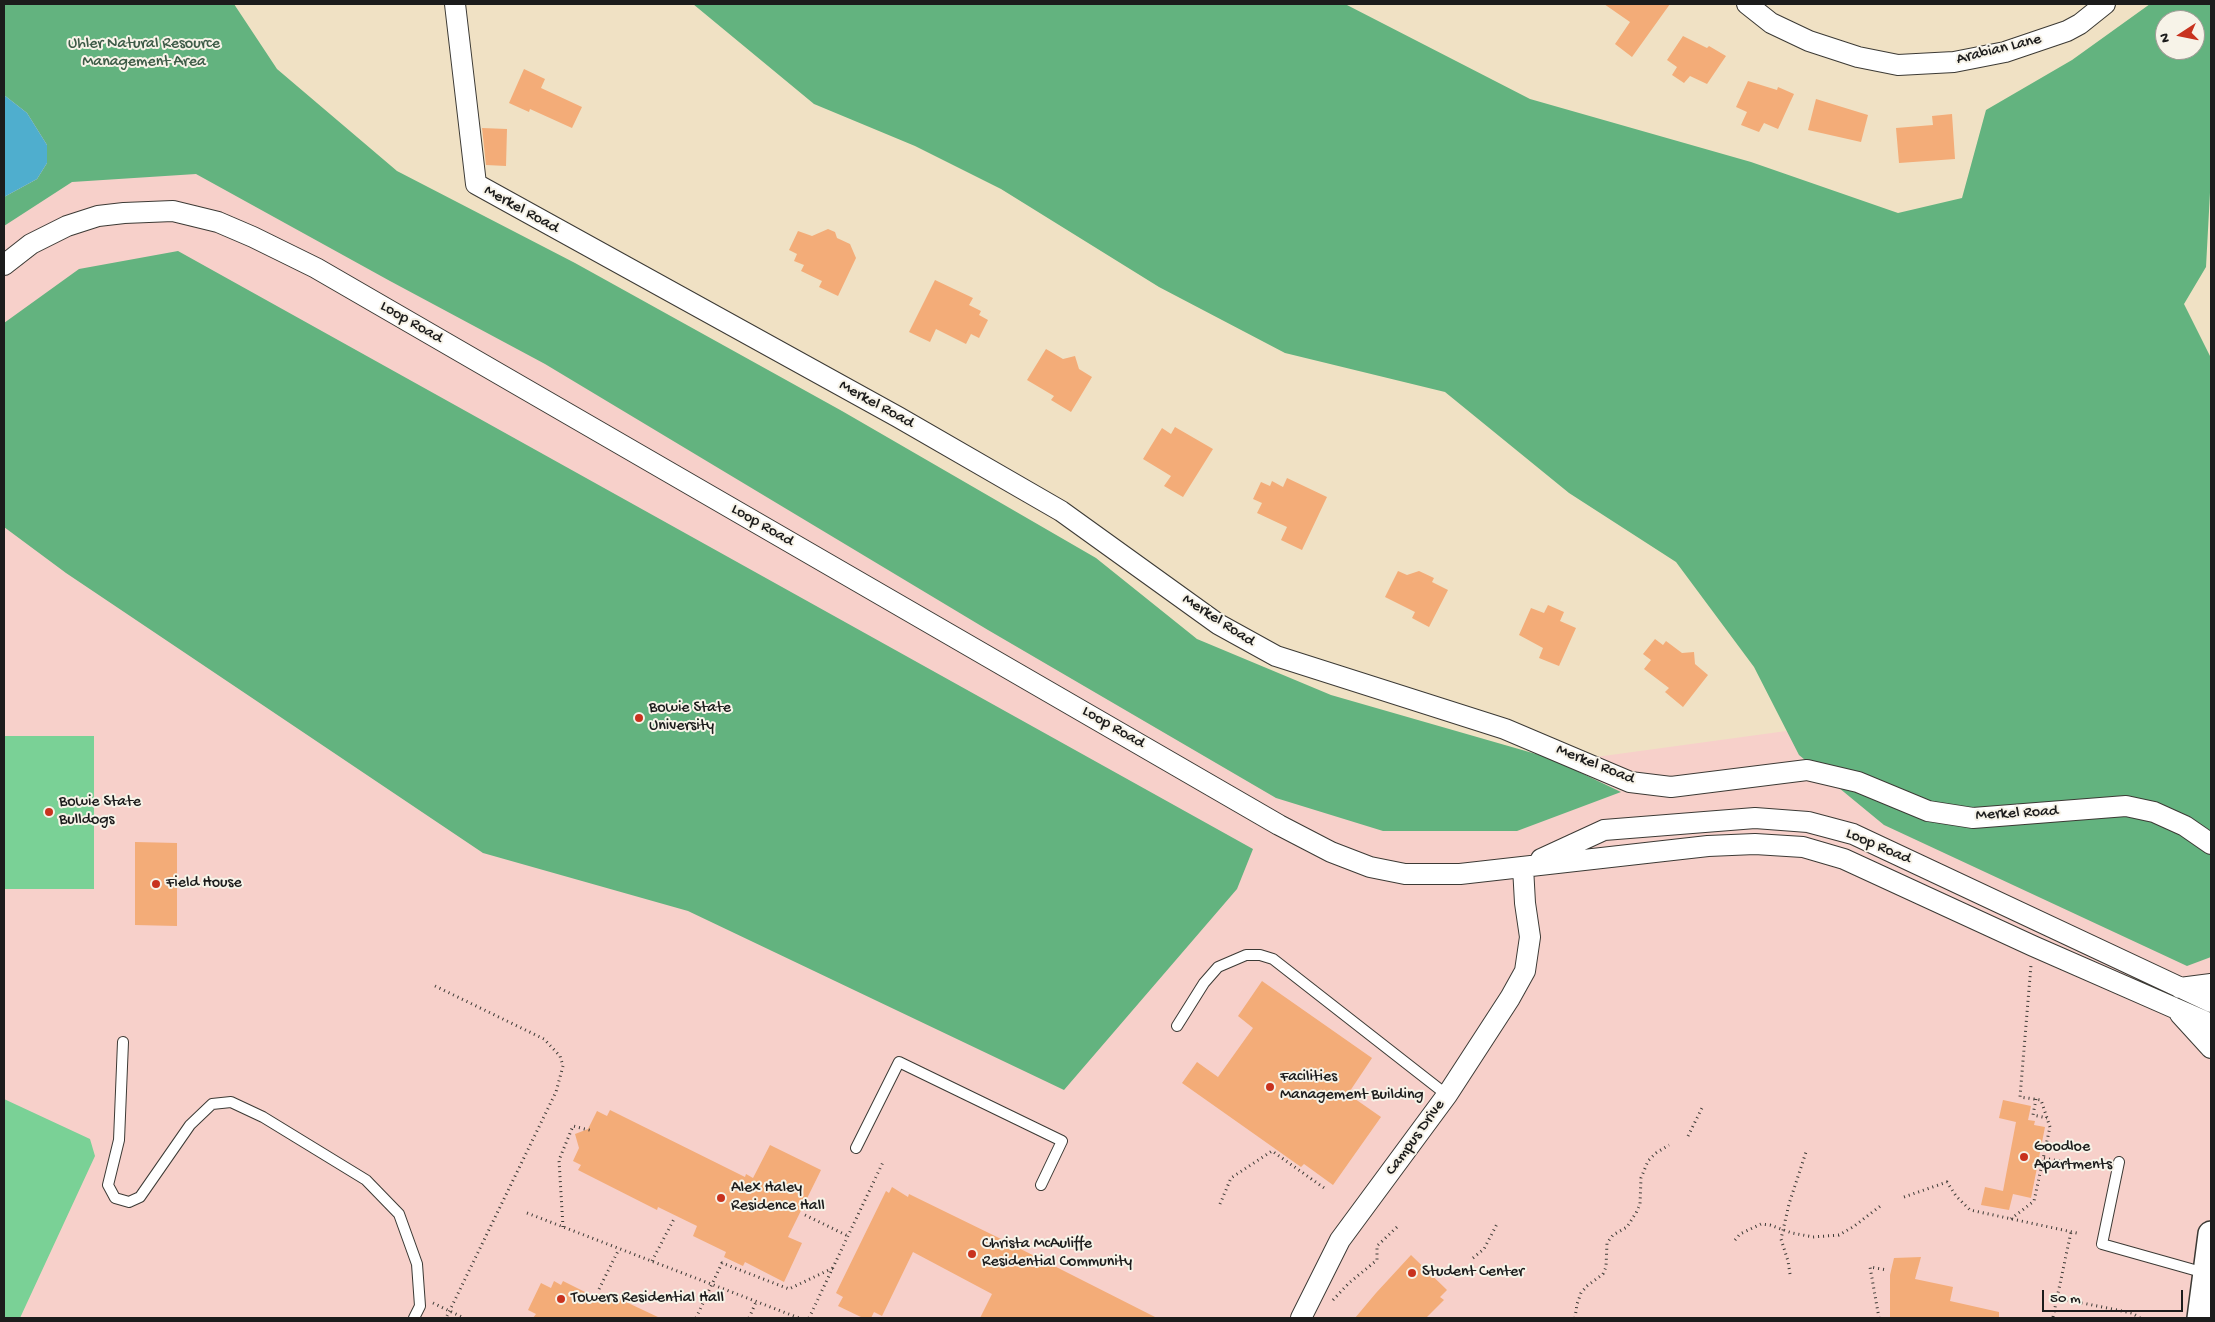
<!DOCTYPE html>
<html>
<head>
<meta charset="utf-8">
<style>
  body { margin:0 }
  #map { position:relative; width:2215px; height:1322px; overflow:hidden; background:#f0e1c4; font-family:"Gochi Hand",sans-serif }
  canvas { display:block }
  .frame { position:absolute; inset:0; border:5px solid #1c1c1c; pointer-events:none }
  .north { position:absolute; left:2155px; top:10px; width:50px; height:50px; box-sizing:border-box; background:#f7f3e8; border:1px solid #9f9d96; border-radius:50%; rotate:259deg; font-size:14px; font-weight:700; line-height:20px; text-align:center; color:#1c1c1c }
  .north::after { content:''; display:block; margin:auto; width:18px; height:22px; background:#c8321e; clip-path:polygon(50% 0,100% 100%,50% 72%,0 100%) }
  .scale { position:absolute; left:2042px; top:1290px; width:141px; height:22px; box-sizing:border-box; border:2px solid #1c1c1c; border-top:0; padding-left:6px; font-size:15px; line-height:18px; white-space:nowrap; color:#1c1c1c; -webkit-text-stroke:4px #f7f3e8; paint-order:stroke }
</style>
</head>
<body>
<div id="map">
<canvas width="2215" height="1322"></canvas>
<div class="frame"></div>
<div class="north">N</div>
<div class="scale">50 m</div>
</div>
<script>
const c = document.querySelector('canvas').getContext('2d');
c.lineJoin = 'round';
function fillPath(path, color) {
  c.fillStyle = color;
  c.fill(path, 'evenodd');
}
function poly(rows) {
  const path = new Path2D();
  for (const r of rows) {
    path.moveTo(r[0], r[1]);
    for (let i = 2; i < r.length; i += 2) path.lineTo(r[i], r[i + 1]);
  }
  return path;
}
function stroke(path, color, width, dash) {
  c.strokeStyle = color;
  c.lineWidth = width;
  c.lineCap = dash ? 'butt' : 'round';
  c.setLineDash(dash || []);
  c.stroke(path);
}
function label(font, color, halo, rows, align = 'center') {
  c.font = font + ' "Gochi Hand",sans-serif';
  c.lineWidth = 4;
  c.setLineDash([]);
  c.textBaseline = 'middle';
  c.strokeStyle = halo;
  c.fillStyle = color;
  for (const [text, x, y, turn = 0] of rows) {
    c.save();
    c.translate(x, y);
    c.rotate((+turn || 0) * Math.PI / 180);
    c.textAlign = isNaN(turn) ? turn : align;
    if (halo) c.strokeText(text, 0, 0);
    c.fillText(text, 0, 0);
    c.restore();
  }
}
const built = poly([
  [4,35,1391,781,1552,763,2211,673,2211,1318,4,1318]
]);
const green = poly([
  [4,736,94,736,94,889,4,889],
  [4,1099,90,1139,95,1156,20,1318,4,1318]
]);
const forest = poly([
  [4,4,234,4,277,69,397,171,575,263,842,411,1096,558,1197,639,1331,695,1550,758,1621,792,1517,831,1383,831,1276,798,988,630,545,364,390,281,196,174,72,182,4,226,4,197,37,179,47,163,47,145,27,113,4,95],
  [693,4,1345,4,1530,99,1751,162,1898,213,1962,198,1986,110,2072,60,2150,4,2211,4,2211,174,2206,267,2184,304,2211,358,2211,957,2187,966,1884,825,1799,755,1754,667,1676,562,1569,493,1445,392,1285,353,1159,287,1001,189,915,146,814,104],
  [2165,20,2195,20,2195,50,2165,50],
  [178,251,1253,849,1237,889,1064,1090,688,911,483,853,66,573,4,527,4,323,79,269]
]);
const water = poly([
  [4,95,27,113,47,145,47,163,37,179,4,197]
]);
const building = poly([
  [1604,4,1670,4,1632,57,1615,44,1630,22],
  [1683,36,1707,48,1709,46,1726,56,1707,84,1690,76,1684,83,1672,75,1677,67,1667,60],
  [524,69,545,79,541,88,582,107,572,128,530,109,529,112,509,103],
  [1748,81,1777,90,1778,87,1794,94,1778,129,1764,123,1759,132,1741,125,1747,112,1736,107],
  [1816,99,1868,115,1861,142,1808,130],
  [1952,114,1955,159,1899,163,1896,128,1933,125,1932,116],
  [482,128,507,129,506,166,486,165],
  [828,229,835,232,837,238,850,244,856,258,838,296,819,287,822,281,801,271,804,265,794,261,797,254,789,250,798,231,812,236],
  [935,280,973,298,969,305,981,311,979,315,988,320,979,338,971,334,966,344,936,329,930,342,909,332],
  [1046,349,1063,359,1075,356,1079,369,1092,377,1071,412,1051,400,1054,396,1027,380],
  [1175,427,1213,449,1183,497,1164,486,1171,476,1143,459,1162,428,1171,434],
  [1287,478,1327,497,1302,550,1281,540,1287,527,1257,513,1262,503,1253,499,1261,482,1270,486,1272,481,1283,487],
  [1398,571,1407,575,1419,571,1434,578,1432,582,1448,590,1429,627,1412,618,1415,612,1385,597],
  [1548,605,1564,612,1560,621,1576,628,1559,666,1539,658,1543,648,1519,635,1531,608,1544,613],
  [1655,639,1663,645,1666,641,1682,653,1694,652,1695,664,1708,675,1683,707,1665,692,1669,688,1644,669,1651,660,1643,654],
  [135,842,177,843,177,926,135,925],
  [1262,981,1372,1058,1348,1094,1381,1117,1333,1185,1304,1164,1301,1167,1182,1083,1197,1062,1218,1077,1253,1028,1238,1016],
  [2003,1100,2031,1106,2028,1120,2035,1121,2034,1125,2045,1127,2031,1198,2013,1194,2009,1210,1981,1205,1985,1187,2003,1191,2016,1122,1999,1118],
  [610,1110,745,1177,746,1174,753,1178,770,1145,821,1170,788,1237,802,1243,784,1282,745,1262,743,1266,724,1257,726,1252,693,1236,697,1226,658,1207,657,1210,578,1170,581,1165,573,1161,579,1148,575,1134,588,1129,597,1111,607,1116],
  [892,1187,908,1197,909,1194,995,1236,1157,1318,980,1318,992,1294,913,1252,882,1316,874,1312,871,1318,863,1318,838,1306,843,1297,836,1293,886,1191,889,1193],
  [1411,1255,1447,1290,1440,1297,1444,1300,1426,1318,1355,1318,1376,1293],
  [1921,1257,1915,1279,1953,1287,1950,1301,1999,1312,1999,1318,1890,1318,1890,1275,1894,1258],
  [554,1281,561,1285,563,1281,605,1302,609,1294,660,1318,533,1318,536,1314,528,1310,541,1283,551,1288]
]);
const path = poly([
  [435,986,544,1039,560,1056,563,1066,556,1092,446,1318],
  [2036,1099,2033,1115,2047,1118],
  [1688,1136,1702,1108],
  [2044,1158,2092,1168],
  [1904,1197,1947,1182,1956,1196,1970,1210,2077,1233],
  [1220,1204,1231,1178,1272,1151,1327,1190],
  [527,1213,799,1318],
  [805,1215,848,1236],
  [2011,1219,2034,1201,2050,1127,2041,1100,2020,1097,2031,965],
  [563,1227,559,1160,573,1126,593,1131],
  [1735,1240,1740,1234,1761,1224,1770,1225,1792,1233,1813,1237,1839,1235,1853,1227,1883,1204],
  [1473,1258,1484,1249,1498,1222],
  [652,1261,674,1219],
  [1790,1274,1788,1261,1781,1239,1789,1204,1807,1149],
  [599,1289,619,1249],
  [2057,1298,2132,1313,2140,1318],
  [1333,1300,1349,1283,1377,1260,1377,1246,1397,1227],
  [433,1303,464,1318],
  [2053,1317,2071,1232],
  [696,1318,722,1263,789,1289,833,1268],
  [749,1318,756,1302],
  [809,1318,884,1160],
  [1575,1318,1577,1304,1581,1293,1587,1286,1603,1274,1606,1267,1607,1243,1613,1235,1627,1227,1636,1213,1640,1204,1641,1178,1648,1161,1656,1153,1669,1145],
  [1879,1318,1870,1267,1887,1270]
]);
const service = poly([
  [1177,1026,1204,983,1218,967,1246,955,1260,955,1273,959,1447,1095],
  [123,1042,119,1140,108,1185,115,1198,129,1202,140,1197,190,1125,212,1104,231,1102,263,1117,366,1180,399,1214,417,1264,420,1306,414,1318],
  [856,1148,899,1062,1062,1141,1041,1185],
  [2119,1162,2102,1244,2205,1273]
]);
const minor = poly([
  [455,4,476,184,898,417,1061,511,1218,624,1276,656,1505,729,1630,782,1671,787,1807,770,1858,782,1928,811,1973,818,2126,806,2154,812,2185,826,2211,844],
  [1747,4,1771,23,1809,41,1858,57,1898,65,1954,62,2005,52,2067,31,2080,24,2105,4],
  [4,265,31,244,67,226,98,216,124,213,173,211,218,222,253,237,316,268,1279,825,1331,852,1370,867,1405,874,1460,874,1708,846,1755,844,1803,847,1844,859,2033,946,2211,1024],
  [1541,859,1604,830,1755,818,1808,822,1853,834,2211,1002],
  [2180,988,2211,984],
  [2180,1014,2211,1048],
  [1301,1318,1340,1240,1447,1095,1510,998,1525,971,1530,937,1525,903,1523,867]
]);
const tertiary = poly([
  [2200,1318,2211,1234]
]);
const markers = [
  [639,718,5,"#c8321e"],
  [49,812,5,"#c8321e"],
  [156,884,5,"#c8321e"],
  [1270,1087,5,"#c8321e"],
  [2024,1157,5,"#c8321e"],
  [721,1198,5,"#c8321e"],
  [972,1254,5,"#c8321e"],
  [1412,1273,5,"#c8321e"],
  [561,1299,5,"#c8321e"]
];
const parkNames = [
  ["Uhler Natural Resource",144,45],
  ["Management Area",144,63]
];
const streetNames = [
  ["Arabian Lane",1999,50,-14],
  ["Merkel Road",521,210,29],
  ["Loop Road",411,323,30],
  ["Merkel Road",876,405,29],
  ["Loop Road",762,526,30],
  ["Merkel Road",1218,621,33],
  ["Loop Road",1113,728,30],
  ["Merkel Road",1595,765,22],
  ["Merkel Road",2017,814,-3],
  ["Loop Road",1878,847,23],
  ["Campus Drive",1416,1138,-54]
];
const poiNames = [
  ["Bowie State",649,709],
  ["University",649,727],
  ["Bowie State",59,803],
  ["Bulldogs",59,821],
  ["Field House",166,884],
  ["Facilities",1280,1078],
  ["Management Building",1280,1096],
  ["Goodloe",2034,1148],
  ["Apartments",2034,1166],
  ["Alex Haley",731,1189],
  ["Residence Hall",731,1207],
  ["Christa McAuliffe",982,1245],
  ["Residential Community",982,1263],
  ["Student Center",1422,1273],
  ["Towers Residential Hall",571,1299]
];
fillPath(built, '#f7d0ca');
fillPath(green, '#7ad196');
fillPath(forest, '#63b37f');
fillPath(water, '#4faece');
fillPath(building, '#f3ac78');
stroke(service, '#3c3a35', 12);
stroke(minor, '#3c3a35', 22);
stroke(tertiary, '#3c3a35', 28);
stroke(path, '#3c3a35', 3, [1, 4]);
stroke(service, '#fff', 10);
stroke(minor, '#fff', 20);
stroke(tertiary, '#fff', 25);
for (const [x, y, r, color] of markers) {
  const dot = new Path2D();
  dot.arc(x, y, r, 0, 2 * Math.PI);
  c.fillStyle = color;
  c.fill(dot);
  stroke(dot, '#f7f3e8', 2);
}
label('16px', '#3d5b47', '#f7f3e8', parkNames);
label('16px', '#1c1c1c', '#f7f3e8', streetNames);
label('16px', '#1c1c1c', '#f7f3e8', poiNames, 'left');
</script>
</body>
</html>
